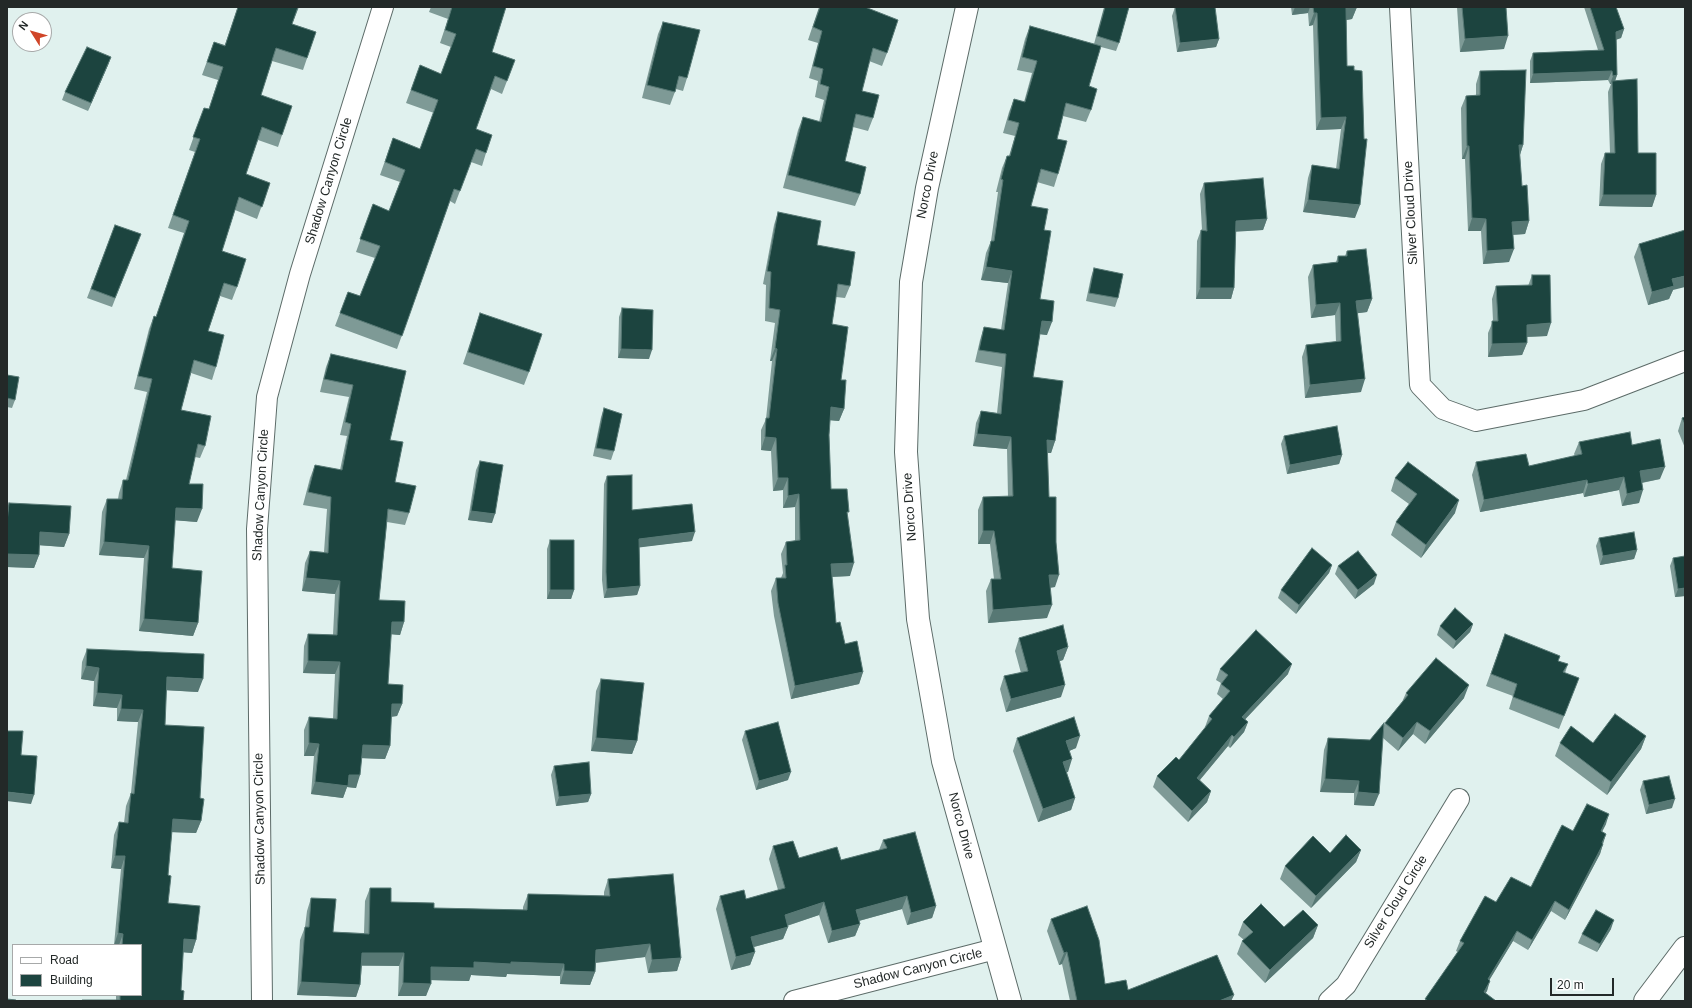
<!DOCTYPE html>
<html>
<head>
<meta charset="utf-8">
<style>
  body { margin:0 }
  #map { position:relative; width:1692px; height:1008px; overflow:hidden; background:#e0f1ee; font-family:Helvetica,sans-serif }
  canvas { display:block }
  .frame { position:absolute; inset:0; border:8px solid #232928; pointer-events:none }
  .legend { position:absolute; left:12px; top:944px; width:130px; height:52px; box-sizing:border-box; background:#fff; border:1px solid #a7a9a9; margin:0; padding:5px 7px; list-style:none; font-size:12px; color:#232928 }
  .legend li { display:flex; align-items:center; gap:8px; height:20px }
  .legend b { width:20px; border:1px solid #a7a9a9 }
  .north { position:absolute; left:12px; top:12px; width:40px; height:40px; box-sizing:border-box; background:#fff; border:1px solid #a7a9a9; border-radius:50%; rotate:307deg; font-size:11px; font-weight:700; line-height:16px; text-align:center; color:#232928 }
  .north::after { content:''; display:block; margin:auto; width:14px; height:18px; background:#d04528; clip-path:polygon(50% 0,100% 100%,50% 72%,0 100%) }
  .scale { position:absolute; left:1550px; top:978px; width:64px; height:18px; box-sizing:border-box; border:2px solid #232928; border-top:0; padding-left:5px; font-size:12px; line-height:14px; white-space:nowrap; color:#232928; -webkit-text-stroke:3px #fff; paint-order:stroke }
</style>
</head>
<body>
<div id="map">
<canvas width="1692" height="1008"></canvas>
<div class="frame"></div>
<ul class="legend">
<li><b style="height:5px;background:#fff"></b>Road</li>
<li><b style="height:11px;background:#1c443f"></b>Building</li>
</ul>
<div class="north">N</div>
<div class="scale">20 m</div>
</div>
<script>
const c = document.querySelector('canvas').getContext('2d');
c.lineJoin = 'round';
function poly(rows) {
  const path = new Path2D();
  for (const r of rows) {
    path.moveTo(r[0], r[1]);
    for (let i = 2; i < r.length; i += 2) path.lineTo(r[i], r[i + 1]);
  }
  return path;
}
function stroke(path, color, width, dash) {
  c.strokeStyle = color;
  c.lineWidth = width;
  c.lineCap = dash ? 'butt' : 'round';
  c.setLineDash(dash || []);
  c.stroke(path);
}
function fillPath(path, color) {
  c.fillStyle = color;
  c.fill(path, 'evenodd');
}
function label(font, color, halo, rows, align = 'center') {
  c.font = font + ' Helvetica,sans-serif';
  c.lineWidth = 4;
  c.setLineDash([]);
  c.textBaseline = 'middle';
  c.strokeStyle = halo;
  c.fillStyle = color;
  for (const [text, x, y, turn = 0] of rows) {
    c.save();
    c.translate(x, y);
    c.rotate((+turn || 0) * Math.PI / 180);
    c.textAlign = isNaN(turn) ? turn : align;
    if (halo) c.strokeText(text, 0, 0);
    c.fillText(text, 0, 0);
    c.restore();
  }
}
const minor = poly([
  [1400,7,1420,385,1443,409,1476,421,1584,400,1685,361],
  [262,1001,257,529,267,397,300,274,383,7],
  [794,1001,995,949],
  [1329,1001,1346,985,1459,799]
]);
const tertiary = poly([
  [1645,1001,1685,948]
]);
const secondary = poly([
  [967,7,927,188,911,282,906,452,918,619,943,761,1010,1001]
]);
const wall = poly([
  [238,7,299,7,292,24,316,32,303,70,272,61,261,95,282,135,278,147,258,140,246,174,270,183,257,219,235,210,222,251,237,287,232,300,220,296,208,331,216,367,212,380,191,373,181,410,205,446,200,458,195,457,189,484,197,522,175,520,172,568,198,623,193,636,139,631,144,558,99,555,102,512,107,499,118,499,119,493,123,480,126,480,147,392,134,389,149,329,154,316,156,317,184,233,168,228,195,152,189,150,204,108,209,109,218,80,202,75,214,42,225,45],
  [431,7,506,7,492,52,515,60,502,94,491,89,476,129,486,153,482,166,471,162,455,204,450,201,397,349,335,326,348,292,360,296,375,258,356,252,373,204,389,211,400,182,380,175,393,138,420,149,434,113,406,103,420,65,441,74,451,47,440,43,448,19,429,12],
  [819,7,865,7,887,53,882,66,869,61,862,91,873,118,868,131,853,127,845,161,860,194,855,206,783,188,798,130,803,117,819,122,824,100,815,97,818,81,809,78,818,43,808,40],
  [1104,7,1129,7,1119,43,1116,51,1101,47,1089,86,1091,110,1086,122,1063,116,1057,139,1058,174,1054,187,1037,182,1031,206,1044,230,1040,299,1047,335,1040,334,1033,377,1055,441,1051,453,1047,453,1049,497,1055,587,1050,588,1047,618,988,623,986,591,991,579,994,579,990,544,978,544,978,510,983,497,1008,497,1007,449,973,446,976,423,981,411,997,413,1002,367,975,362,980,340,984,327,1001,330,1008,283,981,280,986,253,991,241,998,192,996,192,1002,168,1007,156,1009,156,1015,136,1003,133,1009,112,1014,99,1024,102,1032,73,1017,70,1025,39,1030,26,1094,44],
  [1175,7,1219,39,1216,47,1177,52,1172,16],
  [1291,7,1357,7,1352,19,1346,20,1347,66,1355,218,1303,212,1308,178,1312,165,1336,169,1341,129,1316,130,1313,25,1309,26,1308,13,1292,15],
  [1457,7,1506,7,1504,49,1460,52],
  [1584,7,1616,7,1624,29,1621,38,1616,39,1617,75,1615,81,1638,153,1656,195,1652,207,1599,206,1601,164,1605,153,1610,153,1608,92,1611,84,1610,84,1608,80,1530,83,1530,61,1533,53,1598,50],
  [663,22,687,78,683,91,676,89,670,105,642,98,658,34],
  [111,57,108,65,88,111,62,100,65,92],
  [1480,71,1523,145,1520,155,1522,186,1529,221,1525,234,1513,235,1509,262,1483,264,1481,231,1468,231,1465,159,1462,159,1461,108,1466,96,1476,95,1476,84],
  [1204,183,1267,219,1263,230,1236,231,1234,288,1231,299,1196,299,1197,241,1201,230,1202,230,1200,194],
  [778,212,817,245,850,286,845,298,836,297,832,324,841,380,844,409,839,421,830,420,829,435,831,489,848,516,850,576,832,577,836,623,845,644,863,672,859,684,791,699,774,616,771,591,776,578,781,578,783,573,781,554,786,542,795,541,795,507,783,508,783,490,773,491,771,451,761,450,761,430,766,419,772,361,770,361,775,323,765,321,766,285,763,284,774,225],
  [115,225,141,234,112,307,87,298],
  [1639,244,1673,290,1669,299,1648,305,1634,257],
  [1347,251,1372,299,1367,312,1358,313,1361,392,1305,398,1302,357,1306,345,1336,342,1335,315,1311,318,1308,277,1313,265,1336,262,1338,256,1345,256],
  [1094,268,1118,298,1115,307,1086,301,1091,277],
  [1532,275,1547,336,1527,337,1527,343,1522,355,1488,357,1488,333,1493,321,1492,299,1496,286,1528,286],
  [622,308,649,359,618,358,619,317],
  [480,313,529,372,524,385,463,364],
  [331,354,406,371,390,440,395,482,409,513,405,525,387,522,379,600,404,622,400,635,391,634,388,684,402,704,397,716,391,717,390,746,385,759,362,758,356,788,347,787,343,798,311,794,314,756,304,756,304,730,309,717,333,719,335,674,303,673,304,646,308,634,333,635,335,594,302,591,305,563,310,551,324,552,327,509,303,505,310,478,315,465,340,470,347,436,340,435,349,397,320,392,326,367],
  [7,375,15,400,12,408,7,407],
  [604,408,614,451,611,460,593,456,601,417],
  [1685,417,1685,448,1678,431,1682,418],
  [1284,436,1342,455,1339,464,1287,474,1281,444],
  [1579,442,1632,445,1660,479,1642,483,1639,503,1622,506,1619,490,1584,497,1583,493,1480,512,1472,475,1476,462,1529,466,1575,456,1574,454],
  [480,461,492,523,468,520,476,470],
  [607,476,632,510,692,541,639,547,640,586,637,595,604,598,602,580,604,484],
  [1395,478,1455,513,1421,558,1391,535,1396,522,1409,504,1391,491],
  [9,503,69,534,64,547,39,545,39,555,34,568,7,567,7,508],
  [1599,538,1637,550,1634,559,1600,565,1596,546],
  [550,540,574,590,571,599,547,599,547,549],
  [1673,558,1685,596,1675,597,1670,566],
  [1332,565,1329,573,1296,614,1278,598,1281,590],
  [1338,566,1374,584,1355,599,1335,574],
  [1473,624,1470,632,1453,649,1437,635,1440,626],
  [1505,634,1558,661,1568,664,1565,673,1579,678,1559,729,1509,709,1513,696,1486,686],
  [1019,638,1068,647,1063,660,1060,661,1061,697,1006,712,1000,689,1004,676,1021,673,1015,651],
  [87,649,198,692,166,690,165,725,200,798,201,821,196,833,172,832,168,875,168,903,196,940,192,953,183,952,181,990,183,1001,116,1000,116,995,141,995,141,945,114,945,121,869,111,868,114,835,119,822,124,823,126,806,131,793,138,722,117,721,117,708,93,706,94,681,81,679,82,662],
  [1220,669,1288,674,1245,719,1248,722,1244,732,1230,748,1228,746,1200,780,1211,791,1207,802,1188,822,1153,787,1157,776,1179,760,1206,727,1205,727,1209,716,1223,699,1217,694,1221,683,1216,680],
  [601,679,637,741,632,754,591,751,596,691],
  [1406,693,1464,698,1425,744,1413,734,1398,751,1383,738,1374,806,1354,805,1354,793,1320,792,1324,750,1328,738,1370,740,1384,725,1385,723,1402,702],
  [745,731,788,780,756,790,742,740],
  [1646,736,1641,749,1607,795,1555,756,1560,743,1593,743],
  [1017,738,1076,748,1069,751,1068,772,1066,772,1075,798,1071,810,1038,822,1013,751],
  [554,766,591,794,588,802,556,806,551,775],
  [1643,781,1672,808,1646,814,1640,790],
  [1606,824,1602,832,1603,844,1600,854,1565,920,1551,911,1528,950,1513,941,1489,980,1487,991,1485,993,1496,1001,1425,1001,1458,952,1456,951,1460,941,1496,902,1531,887,1573,831],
  [883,840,936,906,932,918,907,925,902,909,859,921,860,924,855,936,828,943,819,915,787,926,788,927,783,939,754,947,755,952,750,965,731,970,716,909,720,896,746,899,778,890,769,859,773,846,799,858,841,860,879,850],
  [1361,850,1356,862,1311,908,1280,879,1285,866,1330,853],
  [608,879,681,958,677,971,648,973,645,957,596,963,595,972,590,985,560,984,560,976,507,974,506,977,471,975,469,981,431,980,426,996,398,996,399,966,362,966,360,985,356,997,297,995,300,940,305,927,307,911,311,898,333,932,364,933,365,901,370,888,391,902,434,908,523,910,523,907,528,894,604,896,604,892],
  [1051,919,1105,984,1128,990,1234,995,1231,1001,1070,1001,1062,964,1059,965,1047,931],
  [1243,922,1284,927,1318,925,1313,938,1265,983,1237,954,1242,941,1244,940,1238,935],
  [1611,929,1597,952,1578,943,1582,934]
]);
const shadedWall = poly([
  [1295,7,1310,7,1308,13,1292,15],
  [1352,7,1357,7,1352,19,1341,21,1346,8],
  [1314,13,1317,13,1313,25,1309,26],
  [1624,29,1621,38,1613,41,1616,32],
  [1508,36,1504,49,1460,52,1465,39],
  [1219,39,1216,47,1177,52,1180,43],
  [111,57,108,65,88,111,91,103],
  [1612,71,1608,80,1530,83,1533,74],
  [1617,75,1614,84,1612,81,1611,84,1610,84,1613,76],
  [1346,117,1341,129,1316,130,1321,118],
  [1519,145,1523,145,1519,158],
  [1467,146,1469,146,1465,159,1462,159],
  [1603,195,1656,195,1652,207,1599,206],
  [1308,200,1360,205,1355,218,1303,212],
  [1472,218,1486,219,1481,231,1468,231],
  [1267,219,1263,230,1232,232,1236,221],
  [1529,221,1525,234,1508,235,1512,222],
  [1514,249,1509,262,1483,264,1487,251],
  [986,267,1012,271,1008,283,981,280],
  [1685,276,1685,287,1673,290,1669,299,1648,305,1652,292,1672,279],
  [1200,288,1234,288,1231,299,1196,299],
  [1372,299,1367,312,1352,314,1356,301],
  [1340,303,1335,315,1311,318,1316,305],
  [1042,321,1052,322,1047,335,1038,334],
  [1551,323,1547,336,1522,337,1527,325],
  [1527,343,1522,355,1488,357,1492,344],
  [775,348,777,349,772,361,770,361],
  [621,349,652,350,649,359,618,358],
  [1365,379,1361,392,1305,398,1310,385],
  [831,407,844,409,839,421,827,420],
  [977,434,1011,437,1007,449,973,446],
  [765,437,776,438,771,451,761,450],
  [1047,440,1055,441,1051,453,1042,453],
  [1342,455,1339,464,1287,474,1290,465],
  [1665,467,1660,479,1635,484,1640,471],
  [1624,477,1619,490,1584,497,1588,484],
  [778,478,788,478,783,490,773,491],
  [1587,480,1583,493,1480,512,1484,500],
  [1643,490,1639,503,1622,506,1627,494],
  [799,494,795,507,783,508,788,496],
  [1459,500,1455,513,1421,558,1426,545],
  [176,508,202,509,197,522,171,520],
  [471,511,495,514,492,523,468,520],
  [983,531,994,531,990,544,978,544],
  [40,532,69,534,64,547,36,545],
  [695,532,692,541,635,548,639,539],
  [104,542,149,546,144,558,99,555],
  [1637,550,1634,559,1600,565,1603,556],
  [7,554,39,555,34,568,7,567],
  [854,563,850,576,827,577,831,564],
  [1332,565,1329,573,1296,614,1299,605],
  [1049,575,1059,575,1055,587,1044,588],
  [1377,575,1374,584,1355,599,1358,590],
  [306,578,340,581,335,594,302,591],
  [640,586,637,595,604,598,607,589],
  [1685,588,1685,596,1675,597,1678,589],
  [550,590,574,590,571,599,547,599],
  [1052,605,1047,618,988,623,993,610],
  [144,619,198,623,193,636,139,631],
  [392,622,404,622,400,635,388,634],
  [1473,624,1470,632,1453,649,1456,641],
  [1068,647,1063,660,1053,663,1057,651],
  [308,661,340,662,335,674,303,673],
  [1292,664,1288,674,1238,727,1242,717],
  [86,666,99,668,94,681,81,679],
  [863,672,859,684,791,699,795,686],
  [167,677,203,679,198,692,162,690],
  [1065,685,1061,697,1006,712,1011,699],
  [1469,685,1464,698,1425,744,1430,731],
  [97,693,122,695,117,708,93,706],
  [392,704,402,704,397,716,387,717],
  [121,709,143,710,138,722,117,721],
  [1248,722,1244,732,1230,748,1234,737],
  [1417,722,1413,734,1398,751,1403,738],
  [1232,735,1228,746,1193,788,1197,778],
  [1080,736,1076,748,1062,754,1066,741],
  [1646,736,1641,749,1607,795,1611,782],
  [596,738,637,741,632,754,591,751],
  [309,743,319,744,314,756,304,756],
  [363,745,390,746,385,759,358,758],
  [1072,759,1068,772,1058,775,1063,762],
  [791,772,788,780,756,790,759,781],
  [349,775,360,775,356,788,347,787,343,798,311,794,315,782],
  [1325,779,1359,781,1354,793,1320,792],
  [1211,791,1207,802,1188,822,1192,811],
  [7,792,34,795,31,804,7,801],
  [1358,792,1379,794,1374,806,1354,805],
  [591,794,588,802,556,806,559,797],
  [1075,798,1071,810,1038,822,1043,809],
  [1675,799,1672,808,1646,814,1649,805],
  [1609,814,1606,824,1597,841,1601,831],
  [173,819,201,821,196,833,168,832],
  [1606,834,1600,854,1565,920,1569,910],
  [1361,850,1356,862,1311,908,1316,896],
  [115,856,125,856,121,869,111,868],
  [907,896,902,909,851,923,856,910],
  [1555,901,1551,911,1528,950,1532,940],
  [824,902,819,915,780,928,785,915],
  [936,906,932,918,907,925,911,913],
  [1614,920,1611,929,1597,952,1600,944],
  [860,924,855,936,828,943,832,931],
  [1318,925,1313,938,1265,983,1270,970],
  [788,927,783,939,746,949,751,937],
  [1517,931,1513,941,1484,989,1488,979],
  [118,933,123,934,119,945,114,945],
  [184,939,196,940,192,953,179,952],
  [650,944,645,957,592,963,596,950],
  [755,952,750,965,731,970,736,957],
  [1067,952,1062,964,1059,965,1064,953],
  [362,953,404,953,399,966,358,965],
  [681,958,677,971,648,973,652,960],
  [474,962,511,962,564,964,560,976,507,974,506,977,471,975,469,981,427,980,431,967],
  [564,971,595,972,590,985,560,984],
  [1490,981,1487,991,1481,1001,1484,992],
  [301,982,360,985,356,997,297,995],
  [403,983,431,984,426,996,398,996],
  [1234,995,1231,1001,1219,1001]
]);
const building = poly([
  [238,7,298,7,292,24,316,32,307,58,276,48,261,95,292,106,282,135,262,127,246,174,270,183,262,207,239,197,222,251,246,259,237,287,224,283,208,331,224,335,216,367,194,360,181,410,211,416,205,446,198,444,189,484,203,484,202,509,176,508,172,568,202,571,198,623,144,619,149,546,104,542,107,499,122,499,123,480,128,480,152,379,138,376,154,316,156,317,189,221,173,215,200,139,193,137,204,108,209,109,223,67,207,62,214,42,225,46,238,7],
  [452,7,506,7,492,52,515,60,507,81,495,76,476,129,492,135,486,153,476,149,460,191,454,189,402,336,340,313,348,292,360,296,380,246,360,239,373,204,389,211,405,170,385,162,393,138,420,149,438,100,411,90,420,65,441,74,456,34,445,30,452,7],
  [820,7,865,7,898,20,887,53,873,48,862,91,879,95,873,118,856,114,845,161,866,167,860,194,788,175,803,117,821,122,829,87,820,84,823,69,813,66,822,31,813,27,820,7],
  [1105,7,1129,7,1119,43,1097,36,1105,7],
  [1175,7,1215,7,1219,39,1180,43,1175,7],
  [1313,7,1352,7,1346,8,1347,66,1354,66,1354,70,1362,71,1364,139,1367,139,1360,205,1308,200,1312,165,1339,169,1346,117,1321,118,1317,13,1314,13,1313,7],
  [1462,7,1506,7,1508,36,1465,39,1462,7],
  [1590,7,1616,7,1624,29,1616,32,1617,75,1613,76,1612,71,1533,74,1533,53,1604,50,1590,7],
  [663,22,700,30,687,78,679,76,675,92,647,85,663,22],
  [1030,26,1101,46,1089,86,1097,89,1091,110,1066,103,1057,139,1067,141,1058,174,1041,169,1031,206,1048,209,1044,230,1051,231,1040,299,1054,301,1052,322,1042,321,1033,377,1063,381,1055,441,1047,440,1049,497,1056,497,1056,542,1059,575,1049,575,1052,605,993,610,991,579,1001,579,994,531,983,531,983,497,1013,496,1011,437,977,434,981,411,1001,414,1006,354,979,350,984,327,1004,330,1012,271,986,267,991,241,994,241,1003,180,1001,179,1007,156,1010,156,1019,123,1008,120,1014,99,1025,102,1037,61,1022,57,1030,26],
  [87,47,111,57,91,103,65,92,87,47],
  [1526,70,1523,145,1519,145,1522,186,1527,185,1529,221,1512,222,1514,249,1487,251,1486,219,1472,218,1469,146,1467,146,1466,96,1480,95,1480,71,1526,70],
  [1637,79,1638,153,1656,153,1656,195,1603,195,1605,153,1615,153,1612,81,1637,79],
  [1263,178,1267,219,1236,221,1234,288,1200,288,1201,230,1207,231,1204,183,1263,178],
  [778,212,821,221,817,245,855,252,850,286,838,284,832,324,848,327,841,380,846,380,844,409,831,407,829,435,831,489,847,489,849,512,847,512,854,563,831,564,836,623,840,622,845,644,857,641,863,672,795,686,778,603,776,578,786,578,785,565,787,565,786,542,800,540,799,494,788,496,788,478,778,478,776,438,765,437,766,418,769,418,777,349,775,348,780,310,769,308,771,272,767,271,778,212],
  [115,225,141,234,115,298,91,289,115,225],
  [1685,230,1685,276,1672,279,1674,286,1652,292,1639,244,1685,230],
  [1366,249,1372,299,1356,301,1365,379,1310,385,1306,345,1341,341,1340,303,1316,305,1313,265,1338,262,1338,256,1347,256,1347,251,1366,249],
  [1094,268,1123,274,1118,298,1089,293,1094,268],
  [1532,275,1550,275,1551,323,1527,325,1527,343,1492,344,1492,321,1498,321,1496,286,1532,285,1532,275],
  [622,308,653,310,652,350,621,349,622,308],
  [480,313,542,334,529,372,468,352,480,313],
  [331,354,406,371,390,440,403,442,395,482,416,486,409,513,388,509,379,600,405,601,404,622,392,622,388,684,403,685,402,704,392,704,390,746,363,745,360,775,349,775,348,786,315,782,319,744,309,743,309,717,337,719,340,662,308,661,308,634,337,635,340,581,306,578,310,551,328,553,331,497,308,492,315,465,342,470,351,424,345,422,353,385,324,379,331,354],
  [7,375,19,377,15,400,7,398,7,375],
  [604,408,622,414,614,451,596,448,604,408],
  [1685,417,1685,424,1682,418,1685,417],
  [1337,426,1342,455,1290,465,1284,436,1337,426],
  [1630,432,1632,445,1660,439,1665,467,1640,471,1643,490,1627,494,1624,477,1588,484,1587,480,1484,500,1476,462,1526,454,1529,466,1582,454,1579,442,1630,432],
  [480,461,503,465,495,514,471,511,480,461],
  [1408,462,1459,500,1426,545,1396,522,1417,494,1395,478,1408,462],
  [632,475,632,510,692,504,695,532,639,539,640,586,607,589,606,572,607,476,632,475],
  [9,503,71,506,69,534,40,532,39,555,7,554,7,522,9,503],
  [1634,532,1637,550,1603,556,1599,538,1634,532],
  [550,540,574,540,574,590,550,590,550,540],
  [1312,548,1332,565,1299,605,1281,590,1312,548],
  [1358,551,1377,575,1358,590,1338,566,1358,551],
  [1685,556,1685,588,1678,589,1673,558,1685,556],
  [1455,608,1473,624,1456,641,1440,626,1455,608],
  [1063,625,1068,647,1057,651,1065,685,1011,699,1004,676,1028,671,1019,638,1063,625],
  [1256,630,1292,664,1242,717,1248,722,1234,737,1232,735,1197,778,1211,791,1192,811,1157,776,1176,757,1179,760,1212,719,1209,716,1230,691,1221,684,1228,675,1220,669,1256,630],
  [1505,634,1560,656,1558,661,1568,664,1563,672,1579,678,1564,716,1513,697,1517,684,1491,674,1505,634],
  [87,649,204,654,203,679,167,677,165,725,204,727,200,798,204,799,201,821,173,819,168,875,171,876,168,903,200,906,196,940,184,939,181,990,184,991,183,1001,82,1001,82,1000,120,1000,120,995,141,995,141,945,122,945,123,934,118,933,125,856,115,856,119,822,128,823,131,793,134,794,143,710,121,709,122,695,97,693,99,668,86,666,87,649],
  [1436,658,1469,685,1430,731,1417,722,1403,738,1385,723,1408,695,1406,693,1436,658],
  [601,679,644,683,637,741,596,738,601,679],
  [1615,714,1646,736,1611,782,1560,743,1571,726,1593,743,1615,714],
  [1074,717,1080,736,1066,741,1072,759,1063,762,1075,798,1043,809,1017,738,1074,717],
  [778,722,791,772,759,781,745,731,778,722],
  [1384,723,1379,794,1358,792,1359,781,1325,779,1328,738,1370,740,1384,723],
  [7,731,23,731,21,755,37,756,34,795,7,792,7,731],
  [589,762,591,794,559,797,554,766,589,762],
  [1669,776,1675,799,1649,805,1643,781,1669,776],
  [1587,804,1609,814,1601,831,1606,834,1602,843,1603,844,1569,910,1555,901,1532,940,1517,931,1488,979,1490,981,1484,992,1496,1001,1428,1001,1425,999,1464,943,1460,941,1485,896,1496,902,1511,877,1531,887,1562,825,1573,831,1587,804],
  [915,832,936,906,911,913,907,896,856,910,860,924,832,931,824,902,785,915,788,927,751,937,755,952,736,957,720,896,744,890,746,899,785,888,773,846,793,841,799,858,837,847,841,860,887,848,883,840,915,832],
  [1346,835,1361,850,1316,896,1285,866,1313,836,1330,853,1346,835],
  [673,874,681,958,652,960,650,944,596,950,595,972,564,971,564,964,511,962,511,964,474,962,474,968,431,967,431,984,403,983,404,953,362,953,360,985,301,982,305,927,309,927,311,898,336,899,333,932,369,934,370,888,391,888,391,902,434,903,434,908,527,910,528,894,610,896,608,879,673,874],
  [1261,904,1284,927,1303,910,1318,925,1270,970,1242,941,1253,932,1243,922,1261,904],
  [1087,906,1099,940,1105,984,1126,980,1128,990,1217,955,1234,995,1219,1001,1077,1001,1067,952,1064,953,1051,919,1087,906],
  [1596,910,1614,920,1600,944,1582,934,1596,910],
  [7,999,16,1000,16,1001,7,1001,7,999]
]);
const streetNames = [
  ["Shadow Canyon Circle",329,181,-73],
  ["Norco Drive",928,185,-79],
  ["Silver Cloud Drive",1411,213,-93],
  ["Shadow Canyon Circle",261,495,-87],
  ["Norco Drive",910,507,-94],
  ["Shadow Canyon Circle",260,819,-91],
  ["Norco Drive",961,826,75],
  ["Silver Cloud Circle",1396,902,-58],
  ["Shadow Canyon Circle",918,969,-14]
];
stroke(minor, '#5c6b68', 22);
stroke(tertiary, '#5c6b68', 24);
stroke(secondary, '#5c6b68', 24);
stroke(minor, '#fff', 20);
stroke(tertiary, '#fff', 22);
stroke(secondary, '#fff', 22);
fillPath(wall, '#7e9a96');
fillPath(shadedWall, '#577874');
fillPath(building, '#1c443f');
stroke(building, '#577874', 1);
label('13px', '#232928', '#fff', streetNames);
</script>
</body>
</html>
